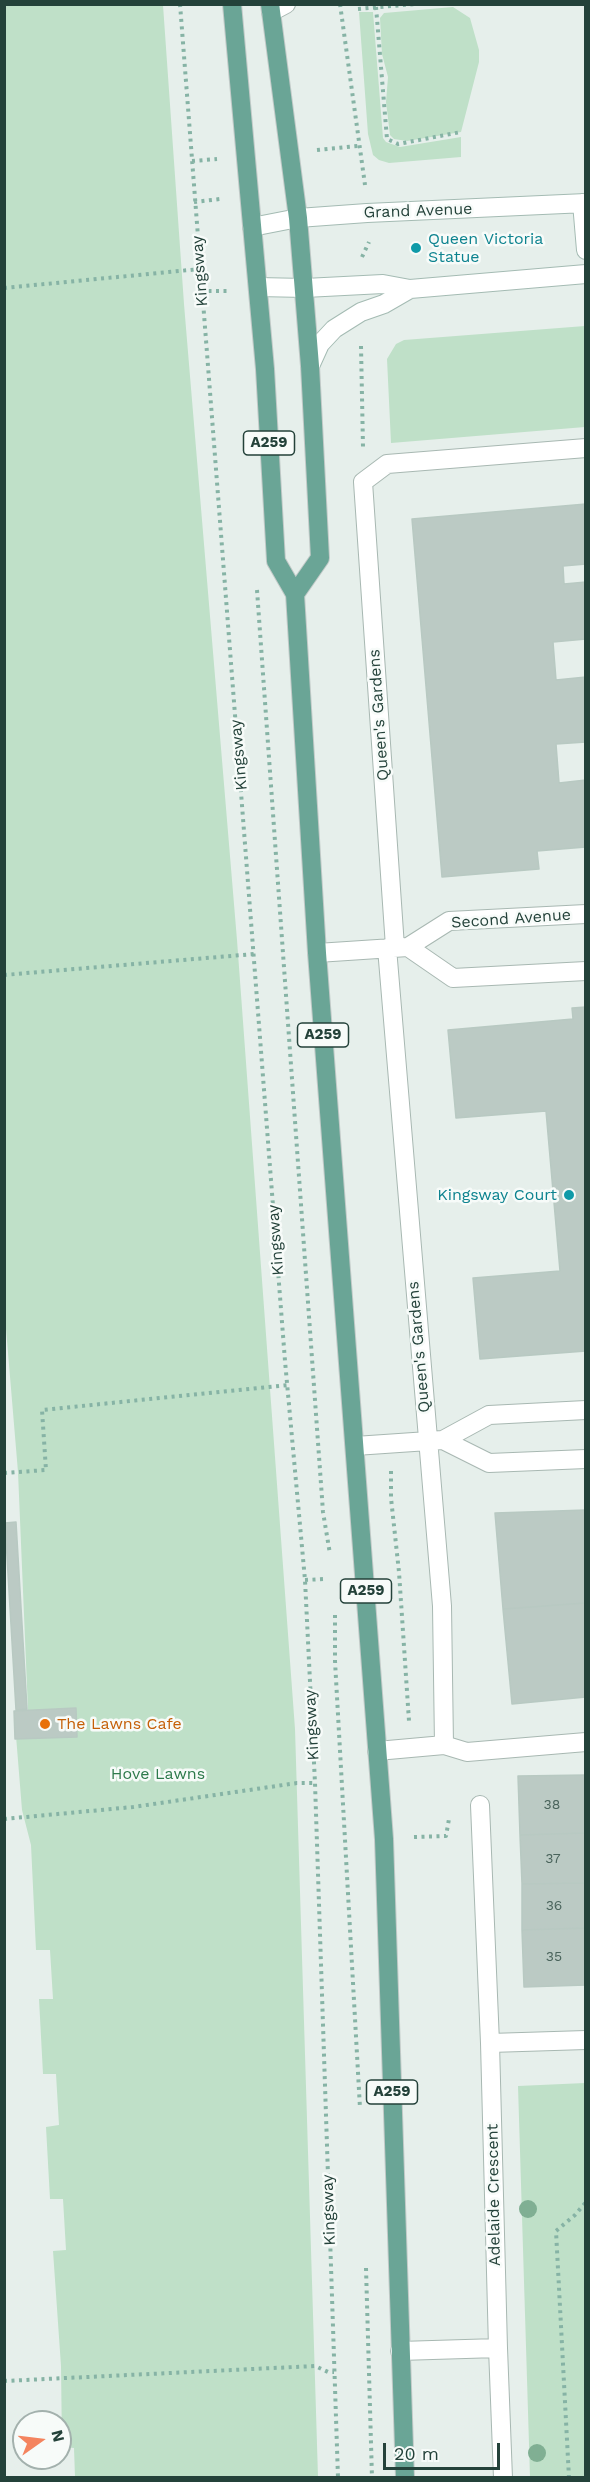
<!DOCTYPE html>
<html>
<head>
<meta charset="utf-8">
<style>
  body { margin:0 }
  #map { position:relative; width:590px; height:2482px; overflow:hidden; background:#e6efeb; font-family:"Work Sans",sans-serif }
  canvas { display:block }
  .frame { position:absolute; inset:0; border:6px solid #24423a; pointer-events:none }
  .north { position:absolute; left:12px; top:2410px; width:60px; height:60px; box-sizing:border-box; background:#f7fbf9; border:2px solid #a3b1ad; border-radius:50%; rotate:76deg; font-size:16px; font-weight:700; line-height:24px; text-align:center; color:#24423a }
  .north::after { content:''; display:block; margin:auto; width:21px; height:27px; background:#f4845f; clip-path:polygon(50% 0,100% 100%,50% 72%,0 100%) }
  .scale { position:absolute; left:383px; top:2443px; width:117px; height:27px; box-sizing:border-box; border:3px solid #24423a; border-top:0; padding-left:8px; font-size:18px; line-height:21px; white-space:nowrap; color:#24423a; -webkit-text-stroke:4px #f7fbf9; paint-order:stroke }
</style>
</head>
<body>
<div id="map">
<canvas width="590" height="2482"></canvas>
<div class="frame"></div>
<div class="north">N</div>
<div class="scale">20 m</div>
</div>
<script>
const c = document.querySelector('canvas').getContext('2d');
c.lineJoin = 'round';
function fillPath(path, color) {
  c.fillStyle = color;
  c.fill(path, 'evenodd');
}
function poly(rows) {
  const path = new Path2D();
  for (const r of rows) {
    path.moveTo(r[0], r[1]);
    for (let i = 2; i < r.length; i += 2) path.lineTo(r[i], r[i + 1]);
  }
  return path;
}
function stroke(path, color, width, dash) {
  c.strokeStyle = color;
  c.lineWidth = width;
  c.lineCap = dash ? 'butt' : 'round';
  c.setLineDash(dash || []);
  c.stroke(path);
}
function label(font, color, halo, rows, align = 'center') {
  c.font = font + ' "Work Sans",sans-serif';
  c.lineWidth = 5;
  c.setLineDash([]);
  c.textBaseline = 'middle';
  c.strokeStyle = halo;
  c.fillStyle = color;
  for (const [text, x, y, turn = 0] of rows) {
    c.save();
    c.translate(x, y);
    c.rotate((+turn || 0) * Math.PI / 180);
    c.textAlign = isNaN(turn) ? turn : align;
    if (halo) c.strokeText(text, 0, 0);
    c.fillText(text, 0, 0);
    c.restore();
  }
}
const green = poly([
  [4,5,163,5,184,304,237,940,295,1729,318,2477,75,2477,74,2448,62,2447,61,2366,53,2251,66,2250,63,2199,50,2199,46,2127,59,2125,56,2074,43,2074,39,1999,53,1999,50,1950,36,1950,31,1845,22,1810,14,1711,28,1710,18,1472,4,1305],
  [453,7,470,18,479,50,479,62,461,132,407,141,394,139,390,135,386,102,388,77,382,54,380,18,384,13],
  [359,12,373,12,383,138,386,142,400,147,461,137,461,157,389,163,379,160,373,155,368,134],
  [585,326,585,427,391,443,387,359,396,344,404,340],
  [585,2083,585,2477,530,2477,518,2086]
]);
const building = poly([
  [586,504,586,564,563,566,564,584,586,582,586,639,553,642,556,680,586,677,586,742,556,744,559,783,586,780,586,847,537,851,539,869,442,877,412,519,586,504],
  [586,1007,586,1351,480,1359,473,1278,560,1271,546,1111,456,1118,448,1030,573,1019,572,1008,586,1007],
  [586,1510,586,1603,503,1609,495,1513,586,1510],
  [16,1522,27,1709,16,1710,5,1523,16,1522],
  [586,1603,586,1697,512,1704,503,1609,586,1603],
  [76,1708,77,1737,15,1739,14,1711,76,1708],
  [586,1775,586,1833,520,1835,518,1776,586,1775],
  [586,1833,586,1883,522,1884,520,1835,586,1833],
  [586,1883,586,1928,522,1930,522,1884,586,1883],
  [586,1928,586,1985,524,1987,522,1930,586,1928]
]);
const path = poly([
  [180,4,285,1361,305,1580,315,1783,338,2478],
  [340,4,365,185],
  [376,7,387,139,398,144,461,132],
  [358,9,415,4],
  [317,150,358,146],
  [192,161,217,159],
  [194,202,220,199],
  [362,257,369,242],
  [4,288,200,269],
  [201,291,230,291],
  [361,346,363,447],
  [257,590,323,1512,330,1554],
  [4,975,254,954],
  [391,1471,391,1498,399,1572,409,1721],
  [4,1473,46,1470,42,1410,288,1385],
  [305,1580,325,1579],
  [335,1615,335,1661,360,2108],
  [4,1819,133,1807,297,1783,315,1783],
  [414,1837,446,1836,449,1819],
  [366,2268,372,2478],
  [4,2381,315,2366,328,2372,334,2372],
  [569,2478,556,2231,575,2215,586,2202]
]);
const street = poly([
  [271,12,286,4],
  [395,947,363,482,387,464,586,448],
  [408,947,453,978,586,971],
  [387,948,442,1606,444,1745],
  [317,953,408,947,449,921,586,914],
  [443,1440,489,1463,586,1459],
  [355,1446,443,1440,489,1415,586,1410],
  [377,1751,444,1745,467,1752,586,1742],
  [480,1805,490,2043,498,2348,503,2478],
  [490,2043,586,2040],
  [400,2351,498,2348]
]);
const secondary = poly([
  [582,203,586,250],
  [252,227,298,218,367,213,586,203],
  [258,287,305,288,383,284,410,289,586,274],
  [310,366,320,344,334,329,361,312,384,304,410,289]
]);
const primary = poly([
  [232,4,265,369,276,561,295,594,317,953,384,1839,405,2478],
  [270,4,298,218,310,366,320,558,295,594]
]);
const trees = [
  [528,2209],
  [537,2453]
];
const markers = [
  [416,248,6,"#0f9aa8"],
  [569,1195,6,"#0f9aa8"],
  [45,1724,6,"#e8710a"]
];
const numberNames = [
  ["38",552,1805],
  ["37",553,1859],
  ["36",554,1906],
  ["35",554,1957]
];
const shields = [
  [269,443,51],
  [323,1035,51],
  [366,1591,51],
  [392,2092,51]
];
const shieldNames = [
  ["A259",269,443],
  ["A259",323,1035],
  ["A259",366,1591],
  ["A259",392,2092]
];
const streetNames = [
  ["Grand Avenue",418,211,-2],
  ["Kingsway",200,271,-94],
  ["Queen's Gardens",379,715,-94],
  ["Kingsway",239,755,-95],
  ["Second Avenue",511,919,-4],
  ["Kingsway",276,1240,-94],
  ["Queen's Gardens",419,1347,-95],
  ["Kingsway",312,1725,-93],
  ["Adelaide Crescent",494,2195,-91],
  ["Kingsway",329,2210,-92]
];
const cultureNames = [
  ["Queen Victoria",428,239],
  ["Statue",428,257],
  ["Kingsway Court",557,1195,"right"]
];
const foodNames = [
  ["The Lawns Cafe",57,1724]
];
const parkNames = [
  ["Hove Lawns",158,1774]
];
fillPath(green, '#bfe0c8');
fillPath(building, '#bbcac4');
stroke(building, '#b8c9c2', 1.5);
stroke(street, '#a8b8b2', 20);
stroke(secondary, '#a4bbb3', 20);
stroke(primary, '#c2cac8', 20);
stroke(path, '#86b3a5', 4, [3, 4.5]);
stroke(street, '#fff', 18);
stroke(secondary, '#fff', 18);
stroke(primary, '#6aa596', 18);
c.fillStyle = '#80af93';
for (const [x, y] of trees) {
  c.beginPath();
  c.arc(x, y, 9, 0, 2 * Math.PI);
  c.fill();
}
for (const [x, y, r, color] of markers) {
  const dot = new Path2D();
  dot.arc(x, y, r, 0, 2 * Math.PI);
  c.fillStyle = color;
  c.fill(dot);
  stroke(dot, '#f7fbf9', 2);
}
label('14px', '#4a645c', null, numberNames);
for (const [x, y, w] of shields) {
  const box = new Path2D();
  box.roundRect(x - w / 2, y - 12, w, 24, 4.5);
  c.fillStyle = '#f7fbf9';
  c.fill(box);
  stroke(box, '#24423a', 1.5);
}
label('bold 15px', '#24423a', null, shieldNames);
label('16px', '#24423a', '#f7fbf9', streetNames);
label('16px', '#0d838f', '#f7fbf9', cultureNames, 'left');
label('16px', '#c56008', '#f7fbf9', foodNames, 'left');
label('16px', '#2d7a4b', '#f7fbf9', parkNames);
</script>
</body>
</html>
